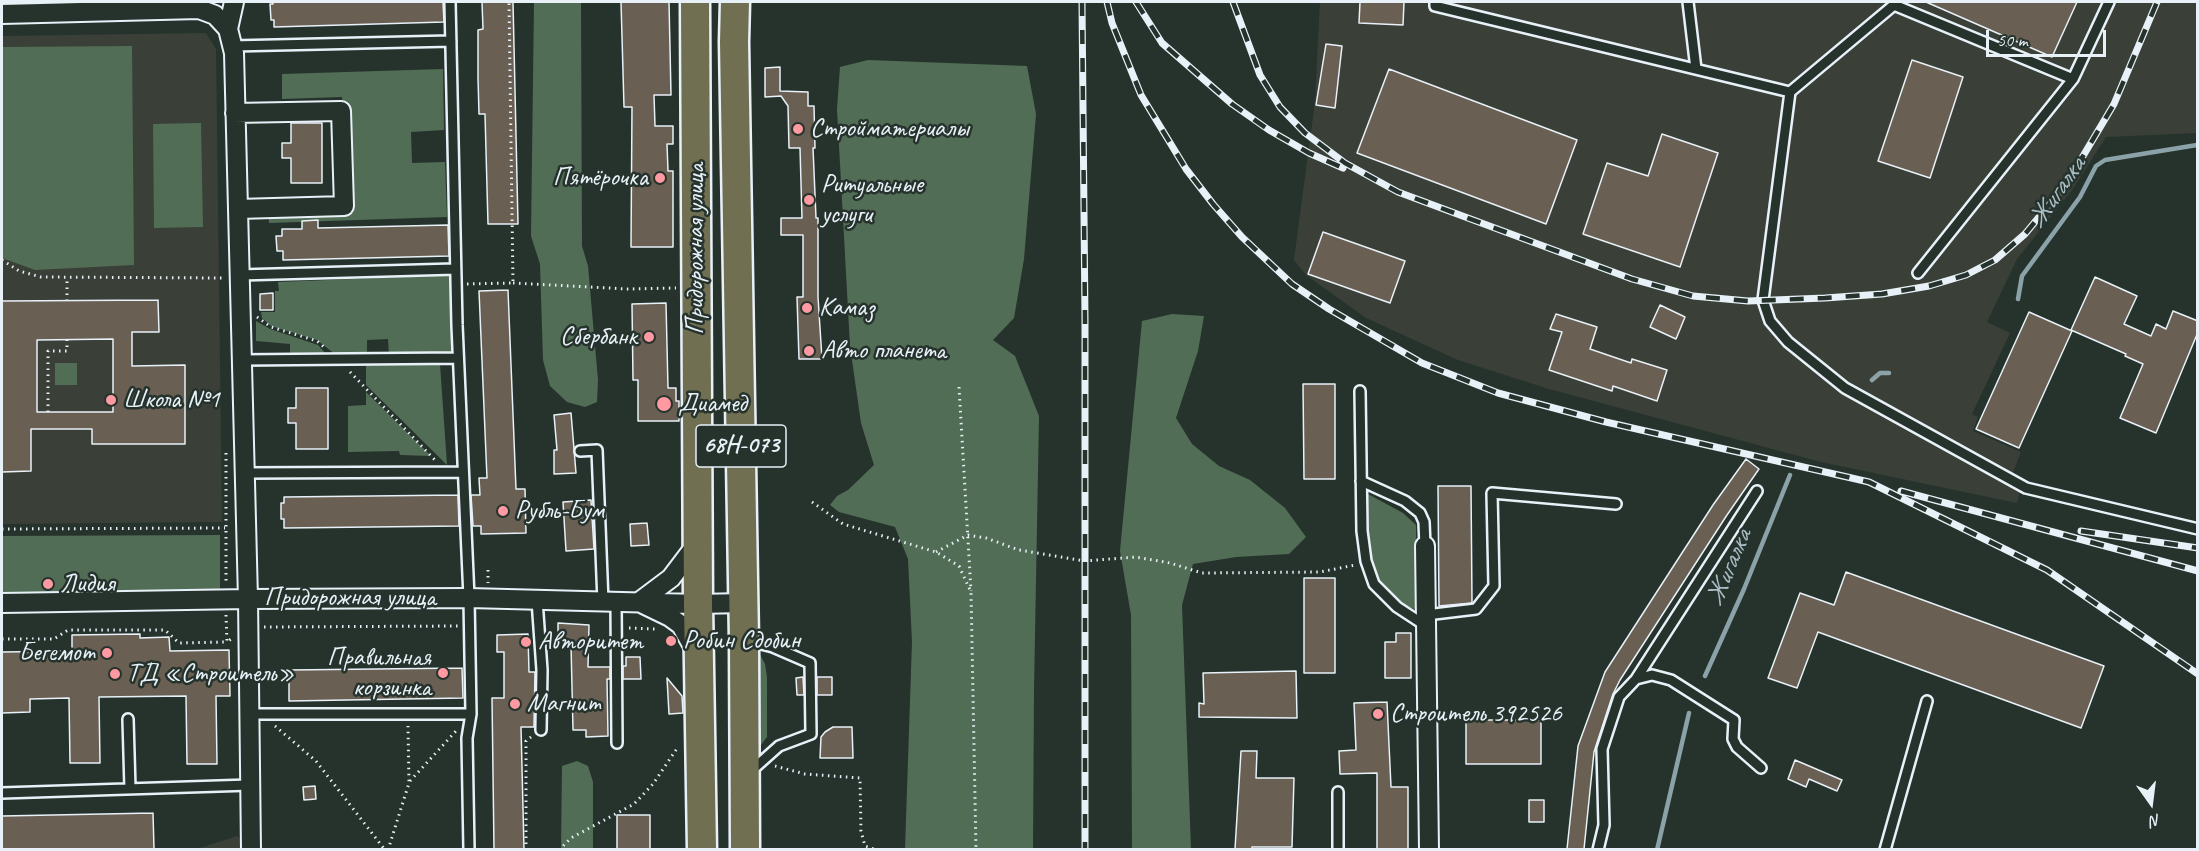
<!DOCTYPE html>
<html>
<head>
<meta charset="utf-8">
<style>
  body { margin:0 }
  #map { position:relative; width:2199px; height:851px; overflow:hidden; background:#26332d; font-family:Caveat,sans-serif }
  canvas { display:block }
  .frame { position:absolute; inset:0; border:3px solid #e8f1f8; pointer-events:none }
  .north { position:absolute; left:2121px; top:773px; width:60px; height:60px; -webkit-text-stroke:4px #26332d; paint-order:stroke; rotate:166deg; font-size:16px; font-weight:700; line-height:24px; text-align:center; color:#e8f1f8 }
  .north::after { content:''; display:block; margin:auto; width:21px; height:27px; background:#e8f1f8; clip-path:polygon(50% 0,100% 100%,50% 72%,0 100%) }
  .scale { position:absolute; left:1986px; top:30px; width:120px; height:27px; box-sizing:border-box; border:3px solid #e8f1f8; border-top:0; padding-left:8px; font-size:18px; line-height:21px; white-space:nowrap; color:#e8f1f8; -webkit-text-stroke:4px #26332d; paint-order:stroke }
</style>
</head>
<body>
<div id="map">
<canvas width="2199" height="851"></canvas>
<div class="frame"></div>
<div class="north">N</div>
<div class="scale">50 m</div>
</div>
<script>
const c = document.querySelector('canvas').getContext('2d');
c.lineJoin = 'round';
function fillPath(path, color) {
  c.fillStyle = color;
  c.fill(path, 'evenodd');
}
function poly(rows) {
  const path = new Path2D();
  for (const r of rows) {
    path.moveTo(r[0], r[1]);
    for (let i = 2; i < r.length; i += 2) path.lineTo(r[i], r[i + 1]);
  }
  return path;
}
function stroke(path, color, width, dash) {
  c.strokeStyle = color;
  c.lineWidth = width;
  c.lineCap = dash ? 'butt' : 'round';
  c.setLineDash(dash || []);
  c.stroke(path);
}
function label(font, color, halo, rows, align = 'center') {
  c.font = font + ' Caveat,sans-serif';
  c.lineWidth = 5;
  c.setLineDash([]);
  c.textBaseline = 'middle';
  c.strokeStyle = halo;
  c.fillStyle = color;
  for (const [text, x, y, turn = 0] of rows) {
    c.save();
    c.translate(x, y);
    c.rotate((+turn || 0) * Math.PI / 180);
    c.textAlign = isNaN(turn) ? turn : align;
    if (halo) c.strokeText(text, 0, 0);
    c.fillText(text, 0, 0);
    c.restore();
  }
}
const built = poly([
  [1320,2,2197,2,2197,133,2106,137,2072,190,2017,259,1987,322,2010,333,1972,414,1978,417,1973,431,2021,452,2011,477,2022,483,2017,503,1821,462,1549,389,1458,360,1366,318,1306,275,1294,260,1315,102],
  [206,33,216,49,222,522,2,524,2,36],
  [237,836,243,841,243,849,194,850]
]);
const green = poly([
  [534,2,581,2,582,246,588,266,598,380,597,402,585,407,567,402,550,386,543,360,540,264,531,236],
  [132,46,134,265,35,270,2,258,2,47],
  [868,60,1027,66,1036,114,1024,259,1014,318,993,340,1015,356,1039,416,1034,689,1033,849,905,849,912,642,908,559,895,527,839,512,830,505,837,496,848,490,874,465,861,423,850,346,837,109,840,67],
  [443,69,444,130,411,132,412,163,445,162,447,217,269,223,268,200,345,197,342,97,282,99,282,74],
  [201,123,203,227,154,228,153,124],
  [451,275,453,358,389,356,388,339,367,340,367,354,336,355,317,340,271,326,262,318,261,312,275,312,275,291,279,291,278,282],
  [1172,314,1204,316,1198,351,1176,418,1192,444,1219,466,1250,480,1285,508,1306,537,1289,554,1236,557,1193,564,1182,605,1191,849,1132,849,1131,615,1120,551,1142,321],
  [256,321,270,329,318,345,326,354,290,355,290,344,256,341],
  [55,363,77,363,77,385,55,385],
  [440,364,447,465,366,385,366,365],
  [366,392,431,456,400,455,399,451,348,452,348,406,366,405],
  [1368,494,1403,513,1416,525,1417,610,1406,606,1383,588,1372,567,1369,546,1366,496],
  [220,535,220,592,2,596,2,536],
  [758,651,765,664,767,677,767,737,761,745,758,743],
  [577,761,588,766,593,782,593,849,561,849,562,766]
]);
const stream = poly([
  [2018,299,2022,276,2080,197,2096,166,2105,160,2197,145],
  [1872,380,1880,373,1889,373],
  [1705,676,1744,589,1790,475],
  [1657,850,1689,713]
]);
const building = poly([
  [273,2,443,2,444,22,274,27,274,20,271,20,270,4,273,4,273,2],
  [482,2,513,2,518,224,488,224,485,114,479,114,478,78,478,30,483,29,482,2],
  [621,2,669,2,671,95,654,95,655,126,673,126,673,144,667,144,668,171,673,171,673,247,631,247,632,107,624,107,621,2],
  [1360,2,1404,2,1403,25,1359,23,1360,2],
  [1926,2,2077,2,2052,57,1926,2],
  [1326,44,1342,46,1335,108,1316,105,1326,44],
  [1912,60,1963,77,1930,178,1878,161,1912,60],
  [780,67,780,91,808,92,808,106,814,106,815,148,813,148,816,218,818,218,818,297,822,359,799,359,797,297,803,297,803,235,781,235,781,218,802,218,800,148,789,148,788,106,781,96,765,97,765,68,780,67],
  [1389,69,1577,140,1546,224,1357,153,1389,69],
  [291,123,322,123,322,183,291,183,291,158,282,158,282,143,291,143,291,123],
  [1662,134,1718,153,1680,267,1583,234,1607,163,1648,176,1662,134],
  [318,220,318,228,448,225,449,256,283,260,283,251,277,251,276,236,282,236,282,229,302,229,302,221,318,220],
  [1323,232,1405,261,1390,303,1308,274,1323,232],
  [2095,277,2137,296,2124,324,2151,336,2156,324,2166,329,2173,311,2198,321,2198,332,2156,433,2120,418,2143,364,2125,356,2126,354,2071,330,2095,277],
  [508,290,516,489,525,489,526,533,481,534,481,526,473,526,471,495,480,495,479,478,487,478,479,291,508,290],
  [273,293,273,310,260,310,260,294,273,293],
  [158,300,159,332,132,332,132,366,185,365,185,444,92,444,92,429,31,429,31,471,2,472,2,301,158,300],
  [113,339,113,412,37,412,37,340,113,339],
  [666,303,668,388,676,388,676,401,679,401,679,421,638,421,638,380,633,380,632,304,666,303],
  [1660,305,1685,317,1676,339,1650,327,1660,305],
  [2029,312,2072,331,2019,448,1976,429,2029,312],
  [1556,314,1597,327,1590,349,1631,363,1632,359,1667,370,1657,401,1613,386,1612,391,1549,370,1562,332,1550,329,1556,314],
  [1303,384,1335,384,1335,479,1304,479,1303,384],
  [296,388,328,388,328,449,296,449,296,423,288,423,288,408,296,408,296,388],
  [571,413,576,473,554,474,554,450,557,450,554,415,571,413],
  [1746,459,1759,469,1727,515,1620,680,1613,694,1594,752,1584,849,1567,849,1578,746,1605,672,1713,505,1746,459],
  [1438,486,1471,486,1472,603,1439,606,1438,486],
  [458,495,459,526,284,528,284,519,281,519,281,503,284,503,284,497,458,495],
  [591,500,594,549,566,551,563,502,591,500],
  [647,523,649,545,631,546,630,524,647,523],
  [1846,572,2104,666,2081,728,1818,632,1797,688,1768,678,1800,593,1834,605,1846,572],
  [1304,578,1335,578,1335,673,1304,673,1304,578],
  [558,623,589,625,588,667,610,667,610,679,607,679,608,736,586,737,586,730,573,730,571,645,558,645,558,623],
  [1396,633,1411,633,1411,678,1385,678,1385,642,1396,642,1396,633],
  [140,634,140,638,169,637,170,651,229,650,230,696,216,696,217,764,187,764,186,696,99,697,100,763,70,763,69,698,30,699,30,712,2,713,2,652,72,651,72,635,140,634],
  [528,634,529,672,535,672,534,727,521,727,524,849,494,849,492,698,504,698,504,652,497,652,497,635,528,634],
  [626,657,640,657,641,679,623,679,623,666,626,666,626,657],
  [462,668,463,698,289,701,289,670,462,668],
  [1296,671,1297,718,1199,717,1199,703,1204,704,1203,673,1296,671],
  [803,677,804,695,797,695,796,678,803,677],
  [817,677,832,677,832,695,817,695,817,677],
  [667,678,682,696,683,713,669,714,667,678],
  [1387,702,1391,787,1408,787,1408,849,1377,849,1377,773,1340,774,1339,751,1356,750,1354,703,1387,702],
  [1466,720,1541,720,1541,764,1466,764,1466,720],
  [833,727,852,727,853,758,820,758,821,737,825,732,833,727],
  [1241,751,1257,751,1256,778,1294,778,1292,847,1252,847,1252,849,1235,849,1241,751],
  [1795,760,1842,780,1837,791,1809,779,1806,787,1788,779,1795,760],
  [315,786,316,799,304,800,303,787,315,786],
  [1529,800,1544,800,1544,822,1529,822,1529,800],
  [153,813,154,849,2,849,2,816,153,813],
  [617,815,650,815,650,849,617,849,617,815]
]);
const path = poly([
  [2,260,19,271,41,277,224,278],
  [513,283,628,289,676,288],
  [467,284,513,283,509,2],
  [67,301,67,277],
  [257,317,271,327,317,341,324,347],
  [350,372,435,460],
  [959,387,971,591],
  [48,412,48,351,67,351,67,340],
  [226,453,226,585],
  [812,502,843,524,936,552,959,566,971,592,976,850],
  [2,529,225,528],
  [936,552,968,535,986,538,1019,550,1084,561,1136,557,1170,563,1202,573,1320,572,1355,565],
  [488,570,488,583],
  [226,615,227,642,231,639],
  [264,627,458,626],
  [629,628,655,629],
  [2,639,54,639,68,630,165,630,179,643,227,642],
  [275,726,316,761,385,850],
  [775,766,805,774,860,778,861,831,865,846,877,850],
  [410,781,456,731],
  [388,850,409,783,408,726],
  [526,850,526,741,531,737],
  [559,850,571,838,634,804,653,784,678,747]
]);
const service = poly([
  [1435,2,1435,6,1790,92,1763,300,1770,321,1788,342,1845,388,2026,488,2198,529],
  [1688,2,1696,69],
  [1894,5,2073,79,2109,2],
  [232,46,451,41],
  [1790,92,1894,5,1895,2],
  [1918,273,2073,79],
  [239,275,455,269],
  [241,360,458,358],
  [1360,391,1362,531,1366,561,1374,584,1397,607,1426,626],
  [580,451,597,450,603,602],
  [244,473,463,472],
  [1361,481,1405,501,1420,513,1424,522,1425,546],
  [537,600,542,670,541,730],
  [616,602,617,743],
  [1426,615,1476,609,1494,586,1492,493,1616,504],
  [749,641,773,647,810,663,811,734,779,746,751,771],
  [1636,679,1757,491],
  [248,714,471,714,469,598,457,325,450,2],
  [128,719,130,789],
  [2,793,250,785],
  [469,850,467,738,471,714],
  [1338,850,1338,792],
  [1598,850,1604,825,1602,749,1619,697,1636,679,1652,675,1671,680,1734,720,1733,739,1737,747,1761,768],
  [1885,850,1927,701]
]);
const minor = poly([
  [2,14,199,9,215,15,228,29,234,53,248,599,251,850],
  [228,29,234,2],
  [235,113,341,111,344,206,238,209],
  [1425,546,1429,850],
  [2,603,248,599,469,598,698,604,743,603],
  [695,650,681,625,670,617,639,602,671,578,696,545]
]);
const primary = poly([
  [695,2,698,604,702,850],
  [735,2,734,42,744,640,745,850]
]);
const rail = poly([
  [1082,2,1085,320,1085,850],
  [1107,2,1112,23,1141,95,1186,169,1213,204,1242,237,1292,284,1329,309,1422,363,1498,393,1606,422,1869,482,2047,570,2198,674],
  [1136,2,1162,43,1232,104,1269,130,1309,153,1343,168],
  [1233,2,1260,75,1280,107,1305,133,1345,163,1398,192,1632,279,1693,296,1748,301,1825,298,1882,294,1929,286,1966,275,1995,260,2025,234,2067,183,2114,104,2157,2],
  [1901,491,2198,571],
  [2081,531,2198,548]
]);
const markers = [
  [798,129,6,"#ff9aa2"],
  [660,178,6,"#ff9aa2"],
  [809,200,6,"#ff9aa2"],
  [807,308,6,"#ff9aa2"],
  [649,337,6,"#ff9aa2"],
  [809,351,6,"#ff9aa2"],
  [111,400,6,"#ff9aa2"],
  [664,404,8,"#ff9aa2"],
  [503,511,6,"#ff9aa2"],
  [48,584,6,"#ff9aa2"],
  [671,641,6,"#ff9aa2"],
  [526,642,6,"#ff9aa2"],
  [107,653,6,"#ff9aa2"],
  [443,673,6,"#ff9aa2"],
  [115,674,6,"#ff9aa2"],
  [515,704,6,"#ff9aa2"],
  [1378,714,6,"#ff9aa2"]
];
const shields = [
  [741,446,90]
];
const shieldNames = [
  ["68Н-073",741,446]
];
const poiNames = [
  ["Стройматериалы",810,129],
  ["Пятёрочка",648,178,"right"],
  ["Ритуальные",821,185],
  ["услуги",821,215],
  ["Камаз",819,308],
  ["Сбербанк",637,337,"right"],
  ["Авто планета",821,351],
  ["Школа №1",123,400],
  ["Диамед",678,404],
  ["Рубль-Бум",515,511],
  ["Лидия",60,584],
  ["Робин Сдобин",683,641],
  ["Авторитет",538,642],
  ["Бегемот",95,653,"right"],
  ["Правильная",431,658,"right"],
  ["корзинка",431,688,"right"],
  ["ТД «Строитель»",127,674],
  ["Магнит",527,704],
  ["Строитель 392526",1390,714]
];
const streetNames = [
  ["Придорожная улица",696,249,-90],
  ["Придорожная улица",350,598]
];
const waterNames = [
  ["Жигалка",2057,193,-55],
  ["Жигалка",1729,568,-67]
];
fillPath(built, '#3a4038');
fillPath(green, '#526d55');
stroke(stream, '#8aa2a8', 4.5);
fillPath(building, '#695f53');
stroke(building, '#e8f1f8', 1.5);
stroke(service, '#e8f1f8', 14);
stroke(minor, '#e8f1f8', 22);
stroke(primary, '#e8f1f8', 33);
stroke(path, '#e8f1f8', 3, [1.5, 4.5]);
stroke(service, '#26332d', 9);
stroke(minor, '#26332d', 18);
stroke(primary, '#706f52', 28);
stroke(rail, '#e8f1f8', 7);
stroke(rail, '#26332d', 4.5, [14]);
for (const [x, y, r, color] of markers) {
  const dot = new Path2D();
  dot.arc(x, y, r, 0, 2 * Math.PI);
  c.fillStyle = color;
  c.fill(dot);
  stroke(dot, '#26332d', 2);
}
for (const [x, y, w] of shields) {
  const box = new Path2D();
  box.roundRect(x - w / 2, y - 21, w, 42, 4.5);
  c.fillStyle = '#26332d';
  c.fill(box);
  stroke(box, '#e8f1f8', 1.5);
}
label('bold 24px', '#e8f1f8', null, shieldNames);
label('26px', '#e8f1f8', '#26332d', poiNames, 'left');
label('26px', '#e8f1f8', '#26332d', streetNames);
label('italic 27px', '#aabdc3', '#26332d', waterNames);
</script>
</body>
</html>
